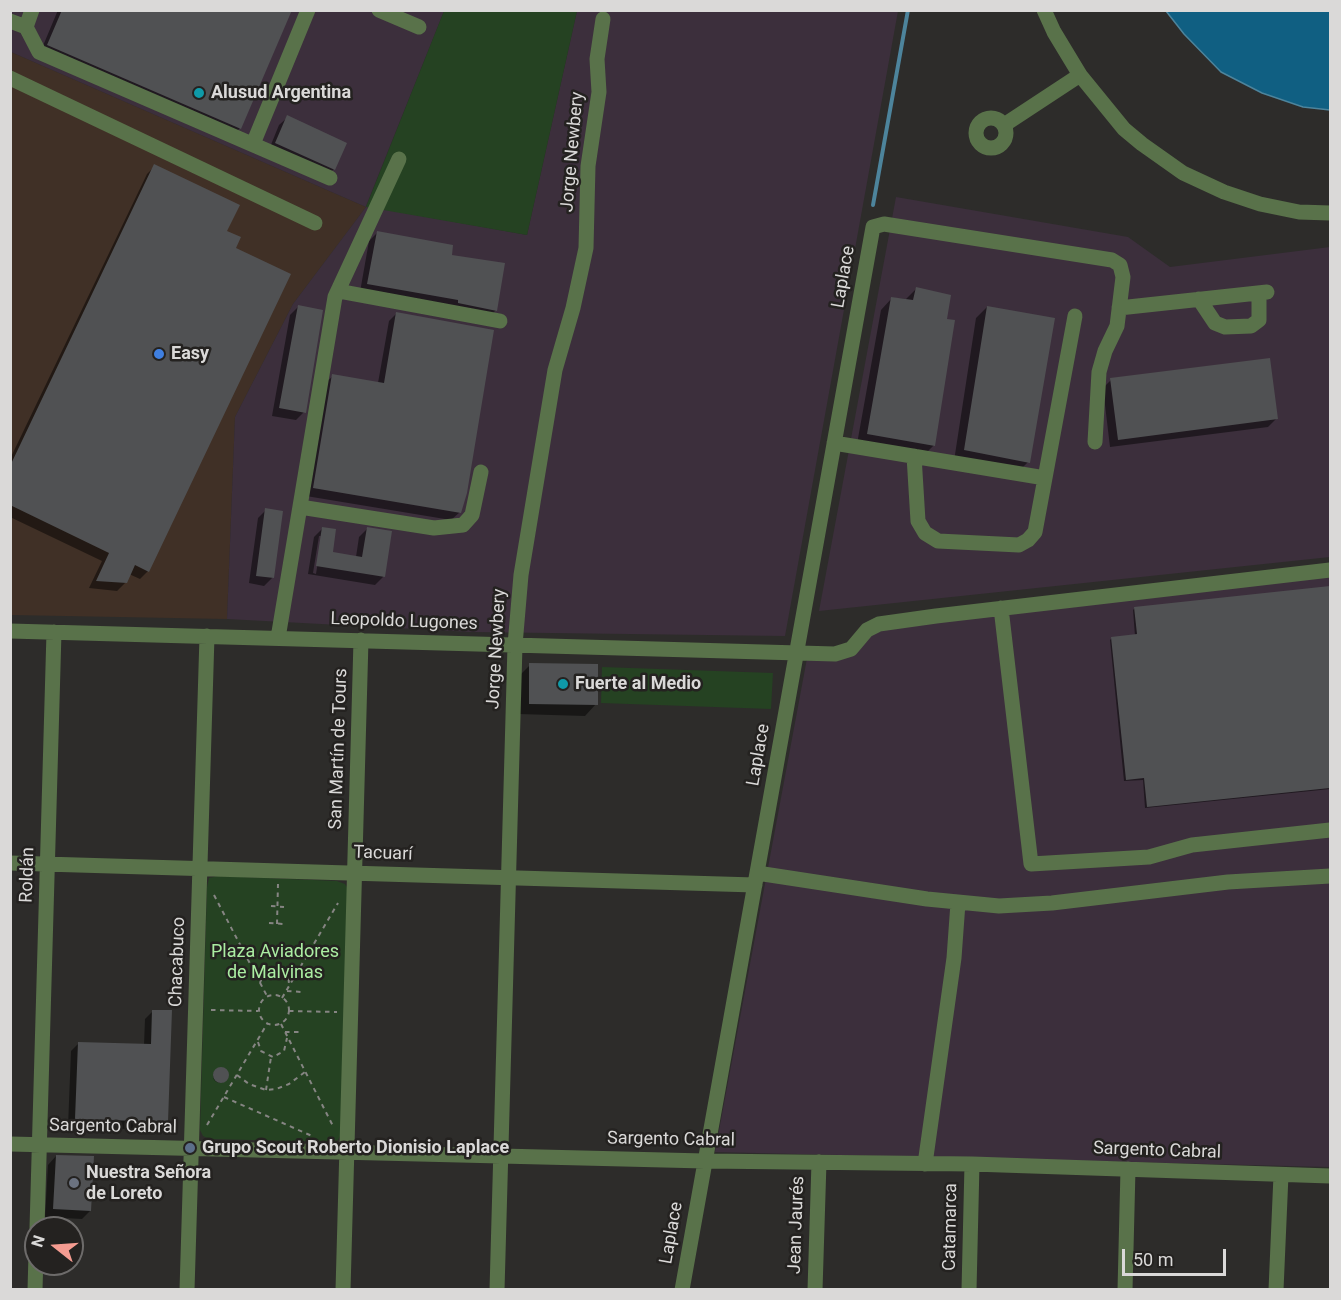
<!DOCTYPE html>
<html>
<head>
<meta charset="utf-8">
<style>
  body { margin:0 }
  #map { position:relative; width:1341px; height:1300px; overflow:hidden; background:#2d2c2a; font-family:Roboto,sans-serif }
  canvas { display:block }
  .frame { position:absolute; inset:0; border:12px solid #dad9d8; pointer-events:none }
  .north { position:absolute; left:24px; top:1216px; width:60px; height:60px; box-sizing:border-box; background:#242220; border:2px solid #6d6b6a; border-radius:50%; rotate:287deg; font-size:16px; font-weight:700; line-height:24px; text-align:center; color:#dad9d8 }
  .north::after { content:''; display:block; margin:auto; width:21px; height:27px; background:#f59c91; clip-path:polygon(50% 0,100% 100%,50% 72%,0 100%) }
  .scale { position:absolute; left:1122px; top:1249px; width:104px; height:27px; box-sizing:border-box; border:3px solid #dad9d8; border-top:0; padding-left:8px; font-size:18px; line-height:21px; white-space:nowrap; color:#dad9d8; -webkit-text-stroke:4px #242220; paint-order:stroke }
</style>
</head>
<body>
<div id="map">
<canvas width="1341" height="1300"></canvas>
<div class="frame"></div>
<div class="north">N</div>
<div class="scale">50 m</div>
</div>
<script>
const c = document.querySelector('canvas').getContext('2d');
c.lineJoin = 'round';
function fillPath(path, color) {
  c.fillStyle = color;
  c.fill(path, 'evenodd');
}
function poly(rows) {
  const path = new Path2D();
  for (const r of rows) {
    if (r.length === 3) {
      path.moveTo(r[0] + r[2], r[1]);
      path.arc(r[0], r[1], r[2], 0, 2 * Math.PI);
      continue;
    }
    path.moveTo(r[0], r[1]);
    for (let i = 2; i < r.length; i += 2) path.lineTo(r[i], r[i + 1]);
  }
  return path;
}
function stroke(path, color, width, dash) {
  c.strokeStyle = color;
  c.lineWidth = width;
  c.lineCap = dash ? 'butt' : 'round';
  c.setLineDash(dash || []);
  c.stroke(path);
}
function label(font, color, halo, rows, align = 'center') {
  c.font = font + ' Roboto,sans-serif';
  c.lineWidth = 5;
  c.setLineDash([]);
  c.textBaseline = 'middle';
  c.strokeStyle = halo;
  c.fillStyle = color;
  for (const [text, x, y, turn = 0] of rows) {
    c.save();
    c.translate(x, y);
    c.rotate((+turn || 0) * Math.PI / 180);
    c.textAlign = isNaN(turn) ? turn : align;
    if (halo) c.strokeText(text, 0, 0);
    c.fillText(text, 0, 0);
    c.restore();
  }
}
const commercial = poly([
  [11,52,366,207,293,304,235,417,227,619,11,615]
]);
const industrial = poly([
  [11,11,444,11,366,206,527,235,577,11,898,11,785,636,472,632,227,619,235,417,293,304,366,207,11,52],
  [896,197,1128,237,1170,267,1330,247,1330,557,819,611],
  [1330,570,1330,1167,715,1152,808,653,835,654,867,630]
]);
const green = poly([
  [444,11,577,11,527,235,366,207],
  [602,667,773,673,771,709,601,703],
  [218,876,337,881,345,884,348,889,341,1134,338,1140,334,1142,209,1139,203,1136,200,1130,207,887,209,878]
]);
const water = poly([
  [1166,11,1330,11,1330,110,1303,107,1262,93,1221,72,1184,34,1166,11]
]);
const shadow = poly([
  [58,10,287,10,240,128,232,136,40,53],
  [288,117,334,169,325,177,268,152,279,125],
  [155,166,225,231,234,248,148,571,140,579,129,574,126,582,117,591,89,588,102,561,10,517,10,459,147,174],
  [377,233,450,256,496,310,488,318,360,292,369,241],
  [917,288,946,321,934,445,923,456,857,444,881,310,892,298,906,299],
  [298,307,304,412,296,420,272,416,290,315],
  [987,307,1028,462,1017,473,954,461,976,318],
  [397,313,460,512,451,520,306,496,324,384,333,376,378,383,389,321],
  [1111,380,1276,419,1268,427,1110,447,1103,388],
  [266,510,273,577,264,586,249,583,258,518],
  [322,529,331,554,356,557,359,537,367,529,383,577,375,585,308,574,314,537],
  [319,536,322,536,316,574,313,573],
  [1330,588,1330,789,1145,808,1143,780,1124,781,1110,640,1112,638,1135,636,1133,610,1135,608],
  [530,665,596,704,585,716,518,714,519,676],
  [153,1011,167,1122,158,1130,68,1127,71,1051,79,1043,144,1045,145,1019],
  [220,1076,7],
  [56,1156,90,1211,82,1219,45,1217,48,1165]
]);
const stream = poly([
  [873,205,908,10]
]);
const building = poly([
  [62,10,292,10,241,129,47,45],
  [287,115,347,143,335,170,275,143],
  [154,164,240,205,227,231,241,237,236,248,291,274,149,572,135,565,127,583,96,581,109,553,10,505,10,466],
  [377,231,453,245,452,255,505,263,497,311,458,303,458,300,367,284],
  [916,287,951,295,947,319,955,320,935,446,867,434,891,297,913,300],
  [298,305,323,310,306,413,279,408],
  [987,306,1055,318,1030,463,964,450],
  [396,312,494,330,467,493,461,513,313,488,332,374,384,383],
  [1270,358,1278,419,1118,440,1110,378],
  [265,508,283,511,274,578,256,576],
  [322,527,336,529,333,552,362,557,367,527,392,531,385,577,316,566],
  [1330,586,1330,788,1147,807,1144,778,1126,780,1111,637,1137,634,1134,607],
  [529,663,598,664,598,705,529,704],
  [152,1010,172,1010,168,1122,75,1119,78,1042,151,1044],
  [221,1075,8],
  [56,1155,94,1156,91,1211,53,1209]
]);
const path = poly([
  [214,895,267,996],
  [271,906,284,907],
  [269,923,284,924],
  [277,924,278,884],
  [260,983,264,971,277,966,288,973,289,984],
  [287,991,302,992],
  [274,1010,15],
  [282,998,338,903],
  [211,1010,258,1011],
  [289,1011,337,1012],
  [281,1024,333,1126],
  [285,1032,300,1032],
  [258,1042,261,1051,273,1057,284,1051,287,1038],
  [237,1075,249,1084,266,1090,276,1089,289,1084,305,1072],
  [266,1090,271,1057],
  [224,1097,312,1136],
  [207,1125,267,1024]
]);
const minor = poly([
  [379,10,419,27],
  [1044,10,1054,32,1080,75,1124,129,1142,144,1183,173,1224,192,1260,204,1299,212,1330,213],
  [10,21,26,27,39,52,330,178],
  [26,27,32,10],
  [10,78,315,223],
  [991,133,15],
  [1004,125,1080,75],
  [253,144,308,10],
  [338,291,500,321],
  [1199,299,1215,323,1225,327,1251,326,1259,320,1259,293],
  [1119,308,1267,292],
  [834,443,1045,478],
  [914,456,918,521,925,533,938,541,1019,545,1028,540,1035,532,1075,316],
  [300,507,434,528,463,525,472,515,481,472],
  [1001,608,1031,864,1149,857,1192,845,1330,830],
  [10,631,835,654,851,649,867,630,879,624,936,616,1330,570],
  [278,638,335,297,399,159],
  [10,863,755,885],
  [757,873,927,899,999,906,1052,903,1228,882,1330,876],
  [10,1144,705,1161,972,1164,1330,1176],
  [925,1164,954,958,958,903],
  [37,1228,54,632],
  [35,1290,36,1254],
  [187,1290,207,636],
  [343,1290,361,640],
  [497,1290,515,645,521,575,555,370,573,308,586,248,588,166,599,92,597,59,603,19],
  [682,1290,873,227,884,224,1112,260,1120,265,1123,277,1117,326,1105,351,1099,372,1095,442],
  [815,1290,819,1162],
  [969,1290,972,1164],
  [1125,1290,1128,1169],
  [1276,1290,1281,1175]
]);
const markers = [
  [199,93,6,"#0f9aa8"],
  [159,354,6,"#3f7fe0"],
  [563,684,6,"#0f9aa8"],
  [190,1148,6,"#5c6f8a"],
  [74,1183,6,"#6b7280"]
];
const poiNames = [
  ["Alusud Argentina",211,93],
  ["Easy",171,354],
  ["Fuerte al Medio",575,684],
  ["Grupo Scout Roberto Dionisio Laplace",202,1148],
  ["Nuestra Señora",86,1173],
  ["de Loreto",86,1194]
];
const streetNames = [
  ["Jorge Newbery",573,152,-85],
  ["Laplace",844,277,-80],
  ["Leopoldo Lugones",404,622,2],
  ["Jorge Newbery",497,649,-87],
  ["San Martín de Tours",339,749,-88],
  ["Laplace",759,755,-80],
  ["Tacuarí",383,854,2],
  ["Roldán",28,875,-88],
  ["Chacabuco",178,962,-88],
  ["Sargento Cabral",113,1127,1],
  ["Sargento Cabral",671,1140,1],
  ["Sargento Cabral",1157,1151,2],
  ["Jean Jaurés",797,1225,-88],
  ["Catamarca",951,1227,-89],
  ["Laplace",672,1233,-80]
];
const parkNames = [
  ["Plaza Aviadores",275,952],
  ["de Malvinas",275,973]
];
fillPath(commercial, '#403026');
fillPath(industrial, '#3c2f3c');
fillPath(green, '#254222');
fillPath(water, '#105f82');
stroke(water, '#4d849c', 1.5);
fillPath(shadow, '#0007');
stroke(stream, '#4d849c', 4);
fillPath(building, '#505153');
stroke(path, '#868583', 2, [4.5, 4.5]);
stroke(minor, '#59724a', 15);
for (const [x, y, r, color] of markers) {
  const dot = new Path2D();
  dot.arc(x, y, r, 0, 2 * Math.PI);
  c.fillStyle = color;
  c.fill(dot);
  stroke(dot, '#242220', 2);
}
label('bold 18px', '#dad9d8', '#242220', poiNames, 'left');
label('18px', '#dad9d8', '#242220', streetNames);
label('18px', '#abeda2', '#242220', parkNames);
</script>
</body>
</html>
